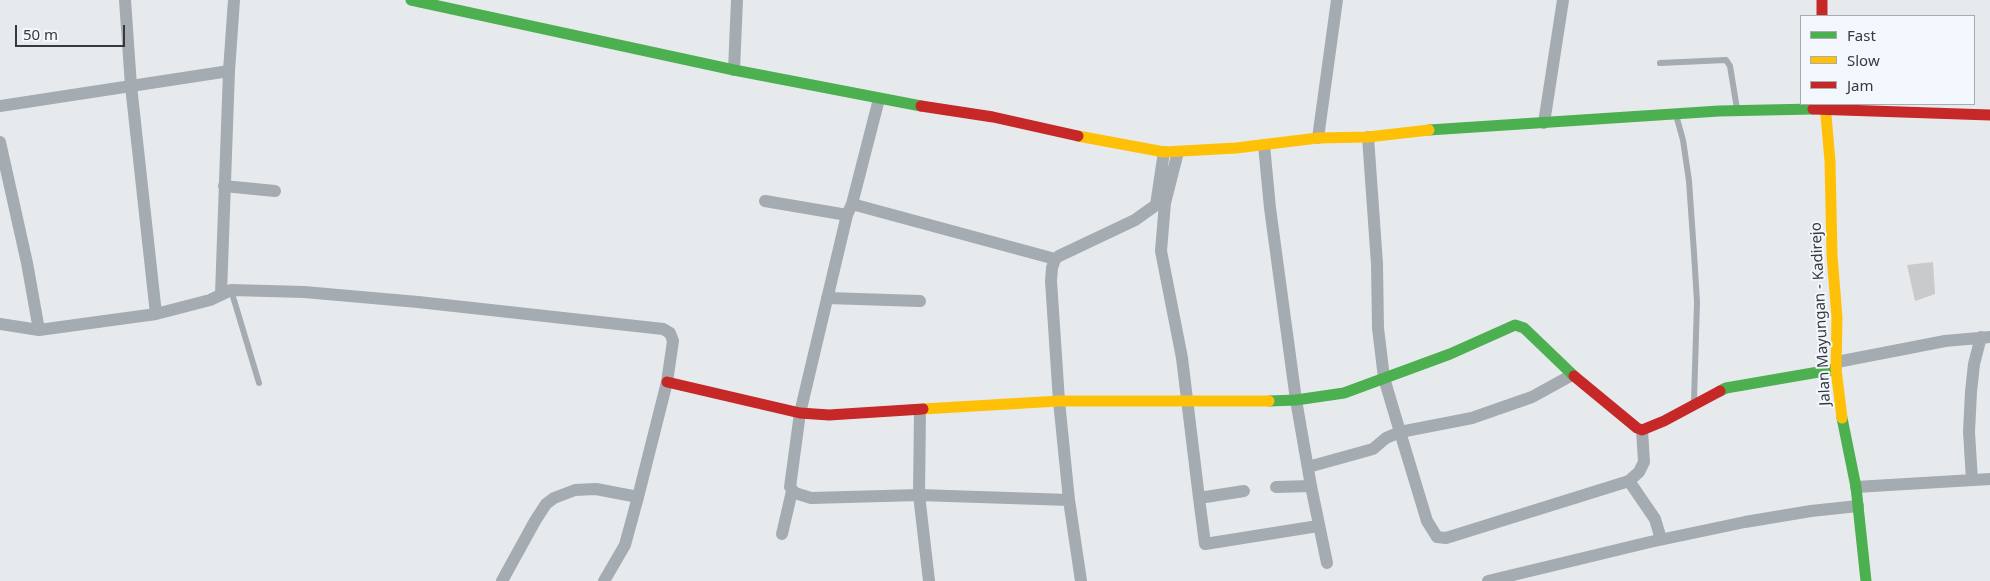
<!DOCTYPE html>
<html>
<head>
<meta charset="utf-8">
<style>
  body { margin:0 }
  #map { position:relative; width:1990px; height:581px; overflow:hidden; background:#e7eaed; font-family:"Noto Sans",sans-serif }
  canvas { display:block }
  .legend { position:absolute; left:1800px; top:15px; width:175px; height:90px; box-sizing:border-box; background:#f2f8fd; border:1px solid #a7acb0; margin:0; padding:6px 9px; list-style:none; font-size:15px; color:#373a3c }
  .legend li { display:flex; align-items:center; gap:10px; height:25px }
  .legend b { width:25px; border:1px solid #a7acb0 }
  .scale { position:absolute; left:15px; top:25px; width:110px; height:22px; box-sizing:border-box; border:2px solid #373a3c; border-top:0; padding-left:6px; font-size:15px; line-height:18px; white-space:nowrap; color:#373a3c; -webkit-text-stroke:4px #f2f8fd; paint-order:stroke }
</style>
</head>
<body>
<div id="map">
<canvas width="1990" height="581"></canvas>
<ul class="legend">
<li><b style="height:6px;background:#4caf50"></b>Fast</li>
<li><b style="height:6px;background:#ffc107"></b>Slow</li>
<li><b style="height:6px;background:#c62828"></b>Jam</li>
</ul>
<div class="scale">50 m</div>
</div>
<script>
const c = document.querySelector('canvas').getContext('2d');
c.lineJoin = 'round';
function fillPath(path, color) {
  c.fillStyle = color;
  c.fill(path, 'evenodd');
}
function poly(rows) {
  const path = new Path2D();
  for (const r of rows) {
    path.moveTo(r[0], r[1]);
    for (let i = 2; i < r.length; i += 2) path.lineTo(r[i], r[i + 1]);
  }
  return path;
}
function stroke(path, color, width, dash) {
  c.strokeStyle = color;
  c.lineWidth = width;
  c.lineCap = dash ? 'butt' : 'round';
  c.setLineDash(dash || []);
  c.stroke(path);
}
function label(font, color, halo, rows, align = 'center') {
  c.font = font + ' "Noto Sans",sans-serif';
  c.lineWidth = 4;
  c.setLineDash([]);
  c.textBaseline = 'middle';
  c.strokeStyle = halo;
  c.fillStyle = color;
  for (const [text, x, y, turn = 0] of rows) {
    c.save();
    c.translate(x, y);
    c.rotate((+turn || 0) * Math.PI / 180);
    c.textAlign = isNaN(turn) ? turn : align;
    if (halo) c.strokeText(text, 0, 0);
    c.fillText(text, 0, 0);
    c.restore();
  }
}
const building = poly([
  [1933,262,1935,294,1915,301,1907,265]
]);
const lane = poly([
  [1660,63,1726,60,1730,66,1737,109],
  [1676,115,1683,140,1689,181,1694,253,1697,302,1694,401],
  [231,290,259,383]
]);
const street = poly([
  [125,0,131,86,156,314,210,300,231,290,304,292,418,302,663,329,670,333,673,341,667,382,638,497,625,545,604,581],
  [734,70,737,0],
  [879,99,852,204,847,215,800,413,790,487,795,493,811,498,919,495,1069,500],
  [0,106,229,71],
  [1544,123,1563,0],
  [1368,137,1377,264,1378,328,1384,378,1400,432,1472,418,1532,397,1572,375],
  [1318,138,1337,0],
  [0,142,27,263,39,330,0,324],
  [1264,145,1270,208,1296,400,1311,486,1276,487],
  [1178,152,1165,203,1161,251,1182,358,1199,498,1244,491],
  [224,186,275,191],
  [765,201,847,215],
  [852,204,1055,259],
  [221,294,229,71,234,0],
  [827,298,920,301],
  [39,330,156,314],
  [1837,362,1945,341,1990,337],
  [920,410,919,495,929,581],
  [1308,467,1373,449,1386,438,1400,432,1427,521,1437,537,1446,538,1629,481,1639,472,1644,462,1642,430],
  [1972,480,1969,432,1971,392,1974,364,1981,337],
  [1629,481,1655,519,1661,539],
  [1311,486,1327,563],
  [1856,487,1990,479],
  [1199,498,1205,544,1318,526],
  [782,534,792,491],
  [502,581,535,521,546,504,554,498,575,490,596,489,638,497],
  [1081,581,1069,500,1059,401,1051,281,1052,268,1055,259,1059,256,1135,220,1156,205,1164,152],
  [1488,581,1650,542,1745,522,1811,511,1858,506]
]);
const fast = poly([
  [411,0,734,70,921,106],
  [1429,130,1719,111,1813,109],
  [1720,391,1726,388,1836,369],
  [1269,401,1296,400,1344,393,1450,354,1515,325,1524,328,1574,376],
  [1842,418,1856,487,1866,581]
]);
const slow = poly([
  [1825,104,1830,161,1832,255,1837,318,1836,369,1842,418],
  [1078,136,1164,152,1236,148,1318,138,1368,137,1429,130],
  [923,409,1059,401,1269,401]
]);
const jam = poly([
  [1822,0,1822,16],
  [921,106,993,117,1078,136],
  [1813,109,1990,115],
  [1574,376,1637,428,1642,430,1664,421,1720,391],
  [667,382,800,413,829,415,923,409]
]);
const streetNames = [
  ["Jalan Mayungan - Kadirejo",1821,314,-93]
];
fillPath(building, '#c8cacc');
stroke(lane, '#a4abb1', 6);
stroke(street, '#a4abb1', 12);
stroke(fast, '#4caf50', 11);
stroke(slow, '#ffc107', 11);
stroke(jam, '#c62828', 11);
label('15px', '#373a3c', '#f2f8fd', streetNames);
</script>
</body>
</html>
